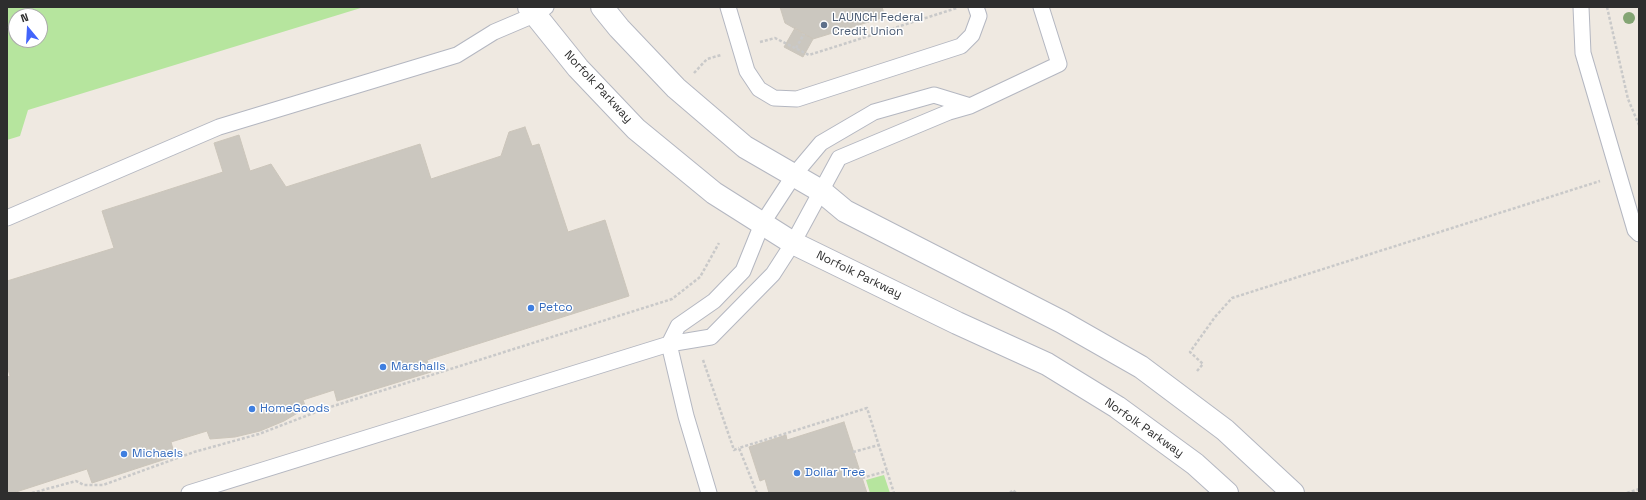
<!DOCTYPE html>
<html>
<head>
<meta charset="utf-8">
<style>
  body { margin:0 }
  #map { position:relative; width:1646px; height:500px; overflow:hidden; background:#efe9e1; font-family:"Space Grotesk",sans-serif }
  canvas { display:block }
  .frame { position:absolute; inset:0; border:8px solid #2e2e2e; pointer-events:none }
  .north { position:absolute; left:8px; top:8px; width:40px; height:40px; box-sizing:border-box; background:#fff; border:1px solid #ababab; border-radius:50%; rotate:342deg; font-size:11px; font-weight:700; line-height:16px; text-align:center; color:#2e2e2e }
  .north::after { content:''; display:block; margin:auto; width:14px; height:18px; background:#4264fb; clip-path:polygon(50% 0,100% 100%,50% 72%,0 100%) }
</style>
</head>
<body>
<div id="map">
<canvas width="1646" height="500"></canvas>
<div class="frame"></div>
<div class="north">N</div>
</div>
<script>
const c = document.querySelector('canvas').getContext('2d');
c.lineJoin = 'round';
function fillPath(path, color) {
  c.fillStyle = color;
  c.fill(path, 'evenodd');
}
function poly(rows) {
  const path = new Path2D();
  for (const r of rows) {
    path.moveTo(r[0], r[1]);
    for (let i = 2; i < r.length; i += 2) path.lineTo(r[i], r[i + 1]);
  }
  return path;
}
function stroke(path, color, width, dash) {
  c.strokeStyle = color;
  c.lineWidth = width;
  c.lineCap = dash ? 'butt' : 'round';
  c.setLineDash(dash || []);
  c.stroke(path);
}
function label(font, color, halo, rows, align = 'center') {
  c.font = font + ' "Space Grotesk",sans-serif';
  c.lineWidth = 3;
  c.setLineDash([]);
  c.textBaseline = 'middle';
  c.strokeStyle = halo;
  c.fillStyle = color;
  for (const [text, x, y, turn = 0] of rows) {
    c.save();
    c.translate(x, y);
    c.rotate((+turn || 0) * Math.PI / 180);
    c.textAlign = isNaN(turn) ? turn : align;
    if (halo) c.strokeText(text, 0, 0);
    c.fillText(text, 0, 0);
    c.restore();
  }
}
const green = poly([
  [7,7,364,7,28,110,20,136,7,140],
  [16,16,40,16,40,40,16,40],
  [884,475,890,493,870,493,866,480]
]);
const building = poly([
  [780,7,882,7,885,17,813,39,785,23,780,7],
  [795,28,813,39,803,57,784,47,795,28],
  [525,127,532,146,539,144,568,232,605,220,629,296,427,360,431,372,337,401,334,390,303,400,306,408,284,421,260,431,235,437,210,439,207,431,171,442,175,456,92,483,87,469,13,493,7,493,7,377,10,376,7,366,7,281,114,248,102,211,223,172,214,143,239,135,250,171,271,164,286,187,420,144,431,179,501,156,509,132,525,127],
  [844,422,867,493,769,493,765,479,760,481,749,447,786,435,787,440,844,422]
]);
const path = poly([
  [1607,7,1628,99,1639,125],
  [760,42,775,38,809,55,957,8],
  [796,48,804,34],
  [694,73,707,59,721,55],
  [703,360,734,450,739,448],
  [1197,371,1203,364,1190,352,1215,317,1232,298,1600,181],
  [853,452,879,445],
  [862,478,887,471],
  [32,493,76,481,84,485,103,485,194,452,259,434,324,409,672,299,700,277,719,243],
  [757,493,739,448,867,408,894,493],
  [1010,493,1013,490,1016,493],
  [1627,493,1639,489]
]);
const service = poly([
  [728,7,747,71,759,89,774,98,797,99,961,46,972,35,979,16,976,7],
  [1581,7,1583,53,1635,230,1639,234],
  [7,218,219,127,457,55,494,32,534,15,546,7],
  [189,493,669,344,711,337,773,274,793,243,839,158,949,112,970,106,1059,64,1041,7],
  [709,493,686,416,669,344,678,326,714,301,743,271,762,224,794,175,821,143,874,112,934,95,970,106]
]);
const tertiary = poly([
  [529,7,578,68,636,129,714,193,793,243,957,323,1047,364,1117,407,1195,464,1227,493],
  [602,7,619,28,676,88,745,147,821,191,845,211,1062,322,1141,367,1225,430,1293,493]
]);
const trees = [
  [1629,18]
];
const markers = [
  [824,25,4,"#5c6f8a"],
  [531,308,4,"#3f7fe0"],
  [383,367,4,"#3f7fe0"],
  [252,409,4,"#3f7fe0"],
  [124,454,4,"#3f7fe0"],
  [797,473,4,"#3f7fe0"]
];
const serviceNames = [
  ["LAUNCH Federal",832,18],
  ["Credit Union",832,32]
];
const streetNames = [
  ["Norfolk Parkway",598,87,47],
  ["Norfolk Parkway",859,275,26],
  ["Norfolk Parkway",1144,428,35]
];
const shopNames = [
  ["Petco",539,308],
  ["Marshalls",391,367],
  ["HomeGoods",260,409],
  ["Michaels",132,454],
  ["Dollar Tree",805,473]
];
fillPath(green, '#b6e59e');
fillPath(building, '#cbc7bf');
stroke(building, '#cbc5ba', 1);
stroke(service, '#b4b7c1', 17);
stroke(tertiary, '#b4b7c1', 24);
stroke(path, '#c9c9c9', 2.5, [3, 2]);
stroke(service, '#fff', 15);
stroke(tertiary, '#fff', 22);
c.fillStyle = '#84a574';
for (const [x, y] of trees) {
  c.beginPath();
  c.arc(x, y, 6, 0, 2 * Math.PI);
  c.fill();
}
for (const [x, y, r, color] of markers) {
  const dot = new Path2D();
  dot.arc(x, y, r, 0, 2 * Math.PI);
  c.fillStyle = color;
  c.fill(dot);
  stroke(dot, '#fff', 1.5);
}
label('12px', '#4e5e75', '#fff', serviceNames, 'left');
label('12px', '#2e2e2e', '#fff', streetNames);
label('12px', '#366cbe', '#fff', shopNames, 'left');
</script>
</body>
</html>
